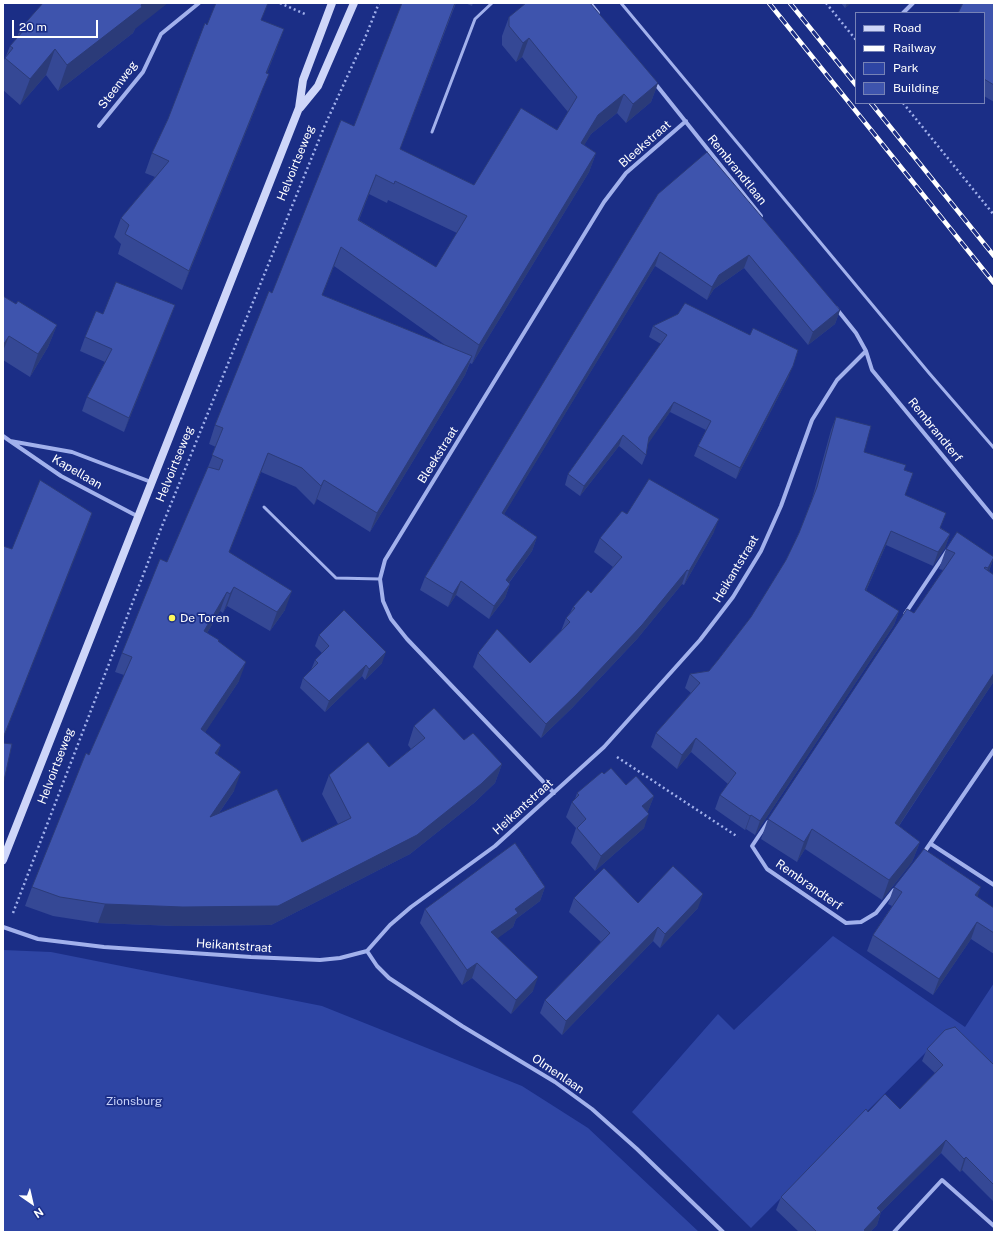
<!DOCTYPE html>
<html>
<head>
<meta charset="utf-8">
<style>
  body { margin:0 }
  #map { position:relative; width:997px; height:1235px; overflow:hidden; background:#1b2e86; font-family:"Public Sans",sans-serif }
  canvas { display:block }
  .frame { position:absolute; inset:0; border:4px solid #fff; pointer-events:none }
  .legend { position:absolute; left:855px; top:12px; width:130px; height:92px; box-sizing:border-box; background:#1b2e86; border:1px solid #7682b6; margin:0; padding:5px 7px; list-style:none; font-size:12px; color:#fff }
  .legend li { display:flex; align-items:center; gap:8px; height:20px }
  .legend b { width:20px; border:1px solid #7682b6 }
  .north { position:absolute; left:12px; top:1183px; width:40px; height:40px; -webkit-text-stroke:3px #1b2e86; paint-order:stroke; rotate:146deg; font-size:11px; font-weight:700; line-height:16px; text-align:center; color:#fff }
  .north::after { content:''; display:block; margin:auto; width:14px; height:18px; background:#fff; clip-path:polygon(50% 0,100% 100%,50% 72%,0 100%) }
  .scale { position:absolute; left:12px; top:20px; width:86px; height:18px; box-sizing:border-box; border:2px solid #fff; border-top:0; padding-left:5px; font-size:12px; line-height:14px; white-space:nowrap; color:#fff; -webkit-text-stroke:3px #1b2e86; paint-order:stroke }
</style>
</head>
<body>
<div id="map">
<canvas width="997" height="1235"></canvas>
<div class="frame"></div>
<ul class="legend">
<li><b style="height:5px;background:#ced6f9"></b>Road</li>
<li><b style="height:5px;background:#fff"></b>Railway</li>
<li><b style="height:11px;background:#2e45a4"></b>Park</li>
<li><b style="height:11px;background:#3e54ad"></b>Building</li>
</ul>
<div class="north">N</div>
<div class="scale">20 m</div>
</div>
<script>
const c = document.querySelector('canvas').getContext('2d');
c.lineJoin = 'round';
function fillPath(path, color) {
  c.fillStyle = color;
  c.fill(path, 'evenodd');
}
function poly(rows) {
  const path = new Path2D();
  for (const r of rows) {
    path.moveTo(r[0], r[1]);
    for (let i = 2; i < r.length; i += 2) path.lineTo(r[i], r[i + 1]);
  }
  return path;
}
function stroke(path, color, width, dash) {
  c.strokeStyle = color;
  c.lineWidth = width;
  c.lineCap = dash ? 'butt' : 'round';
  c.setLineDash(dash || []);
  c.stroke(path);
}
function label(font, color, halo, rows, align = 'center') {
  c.font = font + ' "Public Sans",sans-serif';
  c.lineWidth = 3.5;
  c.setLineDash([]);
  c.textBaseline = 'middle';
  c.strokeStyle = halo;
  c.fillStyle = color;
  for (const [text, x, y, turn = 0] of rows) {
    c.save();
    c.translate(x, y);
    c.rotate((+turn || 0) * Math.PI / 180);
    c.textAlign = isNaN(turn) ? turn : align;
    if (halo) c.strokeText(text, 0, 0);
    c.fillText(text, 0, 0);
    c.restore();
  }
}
const green = poly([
  [833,936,965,1027,994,983,994,1080,942,1036,751,1228,632,1112,718,1014,734,1030],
  [3,950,51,952,322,1006,522,1086,588,1128,699,1232,3,1232]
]);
const path = poly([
  [280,3,307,15],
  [826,3,856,40],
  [903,103,994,215],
  [617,757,738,837],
  [13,913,162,526,325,125,365,38,379,3]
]);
const lane = poly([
  [621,3,929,373,994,448],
  [432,132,475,19,492,3],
  [264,507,336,578,380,579]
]);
const street = poly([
  [590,3,598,13],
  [903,13,913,3],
  [654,82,761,216],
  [99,126,143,72,161,34,199,3],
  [836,308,856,333,866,351,872,370,994,518],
  [3,436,10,441],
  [137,516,61,476,10,441,72,452,151,482],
  [905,614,947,551],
  [554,793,407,639,391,619,383,601,380,579,385,560,604,202,626,173,686,121],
  [768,822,752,846,767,869,846,923,861,922,876,913,894,890],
  [931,844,994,885],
  [923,854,994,750],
  [3,927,38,939,104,947,251,957,320,960,340,958,367,951,390,925,411,907,495,846,604,747,700,640,733,597,761,551,781,506,812,420,837,380,866,351],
  [367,951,377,966,389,978,462,1026,555,1082,592,1109,637,1149,723,1232],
  [894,1232,942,1180,994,1226]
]);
const secondary = poly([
  [300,108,318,86,354,3],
  [3,860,299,108,303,80,332,3]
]);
const rail = poly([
  [769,3,994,283],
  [790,3,856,85],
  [871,103,994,256]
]);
const wall = poly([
  [402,3,456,3,400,149,474,185,557,130,568,112,522,57,516,62,502,45,502,36,509,17,658,83,651,102,626,123,617,113,591,134,584,145,596,153,589,172,472,364,470,363,465,375,370,532,317,499,314,505,296,487,261,472,229,552,285,610,270,631,227,606,223,613,220,611,207,633,218,641,239,681,205,732,221,745,217,755,234,791,219,813,302,842,338,824,322,794,329,775,389,767,411,749,408,745,414,726,464,740,502,764,495,783,474,803,410,854,271,925,176,926,98,923,53,916,25,906,32,887,124,675,115,672,122,653,167,562,206,472,216,447,209,444,215,425,272,293,354,126],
  [369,194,387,203,388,200,457,233,436,267,359,220],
  [334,266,445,345,322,295],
  [465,3,473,3,472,6],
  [841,3,851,3,845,8],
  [994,3,994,102,984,96,984,13],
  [207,25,277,48,267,73,256,107,182,290,118,254,121,244,114,237,121,218,155,177,145,173,152,153,168,119],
  [20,29,135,29,133,33,58,91,46,75,20,105,3,90,3,62,6,56,10,46,17,38],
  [658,194,840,310,835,324,808,345,744,268,714,289,707,300,655,266,504,514,537,537,532,551,509,583,510,584,505,598,489,619,456,595,448,607,420,590,425,577],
  [3,296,16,304,57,325,48,347,30,377,3,360],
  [175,305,124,432,82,411,87,397,105,362,80,351,85,337,103,314],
  [653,326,789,376,736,479,694,456,698,446,706,430,670,412,648,443,646,455,642,465,619,446,580,496,565,485,568,474,661,344,649,337],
  [836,417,864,452,904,470,905,495,941,528,950,534,945,548,933,566,886,545,866,591,899,611,894,625,755,835,746,829,745,830,715,809,720,795,728,784,691,752,677,769,651,747,656,733,691,693,685,688,690,674,709,671,718,660,751,617,786,560,799,533,812,499,831,430],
  [627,514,714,532,684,585,682,584,637,639,572,708,541,738,473,667,478,653,530,663,561,631,566,618,570,613,573,607,591,593,613,567,594,552,600,538],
  [946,549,994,557,989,571,994,575,994,681,899,826,920,842,912,862,882,900,805,849,797,862,761,839,768,819,914,613,943,570,939,569],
  [319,635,382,663,365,680,362,676,325,712,300,688,303,678,311,670,315,660,322,653,315,646],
  [604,774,626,785,654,796,648,811,647,812,644,828,595,871,571,843,576,828,566,817,572,802,575,799,577,793],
  [545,887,540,901,516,919,513,927,497,938,533,991,511,1014,472,978,462,985,420,923,425,909],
  [894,887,977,897,994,908,994,954,971,939,933,995,867,951,873,935,892,906,888,904],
  [574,898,638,903,698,908,660,948,653,941,562,1035,540,1013,545,1000,601,942,569,912],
  [927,1049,994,1065,994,1202,962,1170,960,1172,941,1153,881,1212,877,1225,870,1232,799,1232,776,1210,781,1197,868,1112,900,1109,935,1073,922,1061]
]);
const shadedWall = poly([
  [144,3,168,3,135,29,133,33,58,91,67,65],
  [847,3,851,3,845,8],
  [284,29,277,48,259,92,266,73],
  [529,38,522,57,516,62,523,43],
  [55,49,46,75,20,105,30,79],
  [269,74,256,107,182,290,189,271],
  [658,83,651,102,626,123,633,104],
  [624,94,617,113,591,134,574,162,581,143,598,115],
  [596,153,589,172,472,364,479,345],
  [376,175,369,194,351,239,358,220],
  [341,247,334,266,315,314,322,295],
  [660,252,655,266,497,526,502,513],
  [749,255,744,268,714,289,707,300,712,287,719,275],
  [175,305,170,319,124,432,129,418],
  [840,310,835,324,808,345,813,332],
  [57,325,48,347,30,377,38,354],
  [9,336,3,351,3,345],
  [472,356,465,375,370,532,377,513],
  [793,366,789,376,736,479,740,468],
  [674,402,670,412,646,447,649,437],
  [623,435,619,446,580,496,584,486],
  [268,453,261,472,222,571,229,552],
  [324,480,317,499,314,505,321,486],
  [92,513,87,528,3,739,3,738],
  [719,519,714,532,684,585,689,571],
  [891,531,886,545,860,604,865,590],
  [950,534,945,548,933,566,938,552],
  [537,537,532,551,501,593,506,580],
  [994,557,987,576,981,587,988,568],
  [687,570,682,584,637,639,572,708,541,738,546,724],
  [461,581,456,595,448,607,453,594],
  [510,584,505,598,489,619,494,606],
  [234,587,227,606,223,613,230,594],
  [292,591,285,610,270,631,277,612],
  [227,592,220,611,197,650,204,631],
  [899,611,894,625,755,835,760,821],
  [386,652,382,663,365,680,369,669],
  [246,662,239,681,195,748,201,729],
  [366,665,362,676,325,712,329,701],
  [994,673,994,681,888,842,895,823],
  [696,738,691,752,677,769,682,755],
  [221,745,214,764,215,753],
  [502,764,495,783,474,803,410,854,271,925,176,926,98,923,105,904,183,907],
  [241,772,234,791,203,836,210,817],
  [654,796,648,811,637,820,642,806],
  [649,814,644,828,595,871,601,856],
  [751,815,746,829,745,830,750,816],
  [812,829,805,849,797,862,804,842],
  [920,842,912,862,882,900,889,880],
  [545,887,540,901,516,919,513,927,486,947,491,932,515,909],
  [981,887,975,904,975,895],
  [703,894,698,908,660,948,665,934],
  [977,922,971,939,933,995,939,979],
  [658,927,653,941,562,1035,566,1021],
  [477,963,472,978,462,985,467,970],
  [538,977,533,991,511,1014,516,1000],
  [946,1140,941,1153,872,1221,877,1208],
  [966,1157,962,1170,960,1172,964,1159],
  [881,1212,877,1225,870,1232,864,1232,864,1230]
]);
const building = poly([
  [43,3,144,3,141,5,142,7,67,65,55,49,30,79,5,58,13,48,10,46,23,31,20,29,43,3],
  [216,3,268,3,261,20,284,29,266,73,269,74,263,88,189,271,125,234,129,225,121,218,169,161,152,153,168,119,205,23,207,25,216,3],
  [402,3,455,3,400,149,474,185,521,108,557,130,577,97,529,38,523,43,509,26,509,17,526,3,590,3,658,83,633,104,624,94,598,115,581,143,596,153,479,345,341,247,322,295,472,356,377,513,324,480,321,486,302,468,268,453,229,552,292,591,277,612,234,587,230,594,227,592,204,631,219,640,218,641,246,662,201,729,221,745,215,753,241,772,210,817,277,789,302,842,351,818,329,775,368,742,389,767,425,738,414,726,434,708,464,740,473,733,502,764,481,784,417,835,278,906,183,907,105,904,60,897,32,887,86,753,89,755,132,657,122,653,160,559,167,562,208,467,219,470,223,460,212,455,223,428,215,425,269,291,272,293,341,120,354,126,402,3],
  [376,175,394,184,395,181,467,216,436,267,358,220,376,175],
  [963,3,994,3,994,85,984,79,984,13,958,13,963,3],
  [707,152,840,310,813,332,749,255,719,275,712,287,660,252,502,513,537,537,506,580,510,584,494,606,461,581,453,594,425,577,658,194,707,152],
  [116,282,175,305,129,418,87,397,112,349,85,337,96,311,103,314,116,282],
  [3,296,16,304,18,301,57,325,38,354,9,336,3,345,3,296],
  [685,303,750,335,753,328,798,350,793,366,740,468,698,446,711,421,674,402,649,437,646,455,623,435,584,486,568,474,667,335,653,326,678,314,685,303],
  [836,417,871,426,864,452,906,465,904,470,913,473,905,495,946,513,940,528,950,534,938,552,891,531,865,590,899,611,760,821,751,815,750,816,720,795,736,773,696,738,682,755,656,733,700,683,690,674,709,671,718,660,751,617,786,560,799,533,817,487,836,417],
  [649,479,719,519,689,571,687,570,642,625,577,694,546,724,478,653,497,629,530,663,570,622,566,618,575,608,573,607,588,590,591,593,622,557,600,538,622,511,627,514,649,479],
  [40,480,92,513,3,738,3,546,12,549,40,480],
  [957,532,994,557,988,568,985,567,984,568,994,575,994,673,895,823,920,842,889,880,812,829,804,842,768,819,907,609,914,613,955,553,946,549,957,532],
  [344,610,386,652,369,669,366,665,329,701,303,678,318,663,315,660,329,646,319,635,344,610],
  [3,743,12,744,3,785,3,743],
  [611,768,626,785,636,776,654,796,642,806,649,814,601,856,577,828,586,819,572,802,579,795,577,793,602,772,604,774,611,768],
  [515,843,545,887,515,909,518,913,491,932,538,977,516,1000,477,963,467,970,425,909,515,843],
  [924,849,981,887,975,895,994,908,994,933,977,922,939,979,873,935,902,892,894,887,924,849],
  [673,866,703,894,665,934,658,927,566,1021,545,1000,610,933,574,898,604,868,638,903,673,866],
  [955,1027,994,1065,994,1185,966,1157,964,1159,946,1140,877,1208,881,1212,864,1230,866,1232,817,1232,781,1197,866,1109,868,1112,885,1094,900,1109,943,1065,927,1049,945,1030,955,1027]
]);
const markers = [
  [172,618,4,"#fdf85e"]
];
const streetNames = [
  ["Steenweg",118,85,-53],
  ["Bleekstraat",645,144,-41],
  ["Helvoirtseweg",296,163,-68],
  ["Rembrandtlaan",737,170,51],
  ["Rembrandterf",935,430,51],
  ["Bleekstraat",438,455,-58],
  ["Helvoirtseweg",175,464,-68],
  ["Kapellaan",77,472,30],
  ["Heikantstraat",736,569,-59],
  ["Helvoirtseweg",56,766,-69],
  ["Heikantstraat",523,807,-42],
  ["Rembrandterf",809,885,35],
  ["Heikantstraat",234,946,4],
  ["Olmenlaan",558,1074,34]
];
const poiNames = [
  ["De Toren",180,618]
];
const parkNames = [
  ["Zionsburg",134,1101]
];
fillPath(green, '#2e45a4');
stroke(path, '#a2b1ec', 2.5, [2, 3]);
stroke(lane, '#a2b1ec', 3);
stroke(street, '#a2b1ec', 4);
stroke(secondary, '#ced6f9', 8);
stroke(rail, '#fff', 4.5);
stroke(rail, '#1b2e86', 3, [9]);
fillPath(wall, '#354895');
fillPath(shadedWall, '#2b3b79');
fillPath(building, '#3e54ad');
stroke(building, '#2b3b79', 1);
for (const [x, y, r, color] of markers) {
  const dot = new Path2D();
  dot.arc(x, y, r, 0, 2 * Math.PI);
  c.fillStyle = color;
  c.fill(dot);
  stroke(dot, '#1b2e86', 1.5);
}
label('12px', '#fff', '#1b2e86', streetNames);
label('12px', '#fff', '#1b2e86', poiNames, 'left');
label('12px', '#c7d1f9', '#1b2e86', parkNames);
</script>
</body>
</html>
